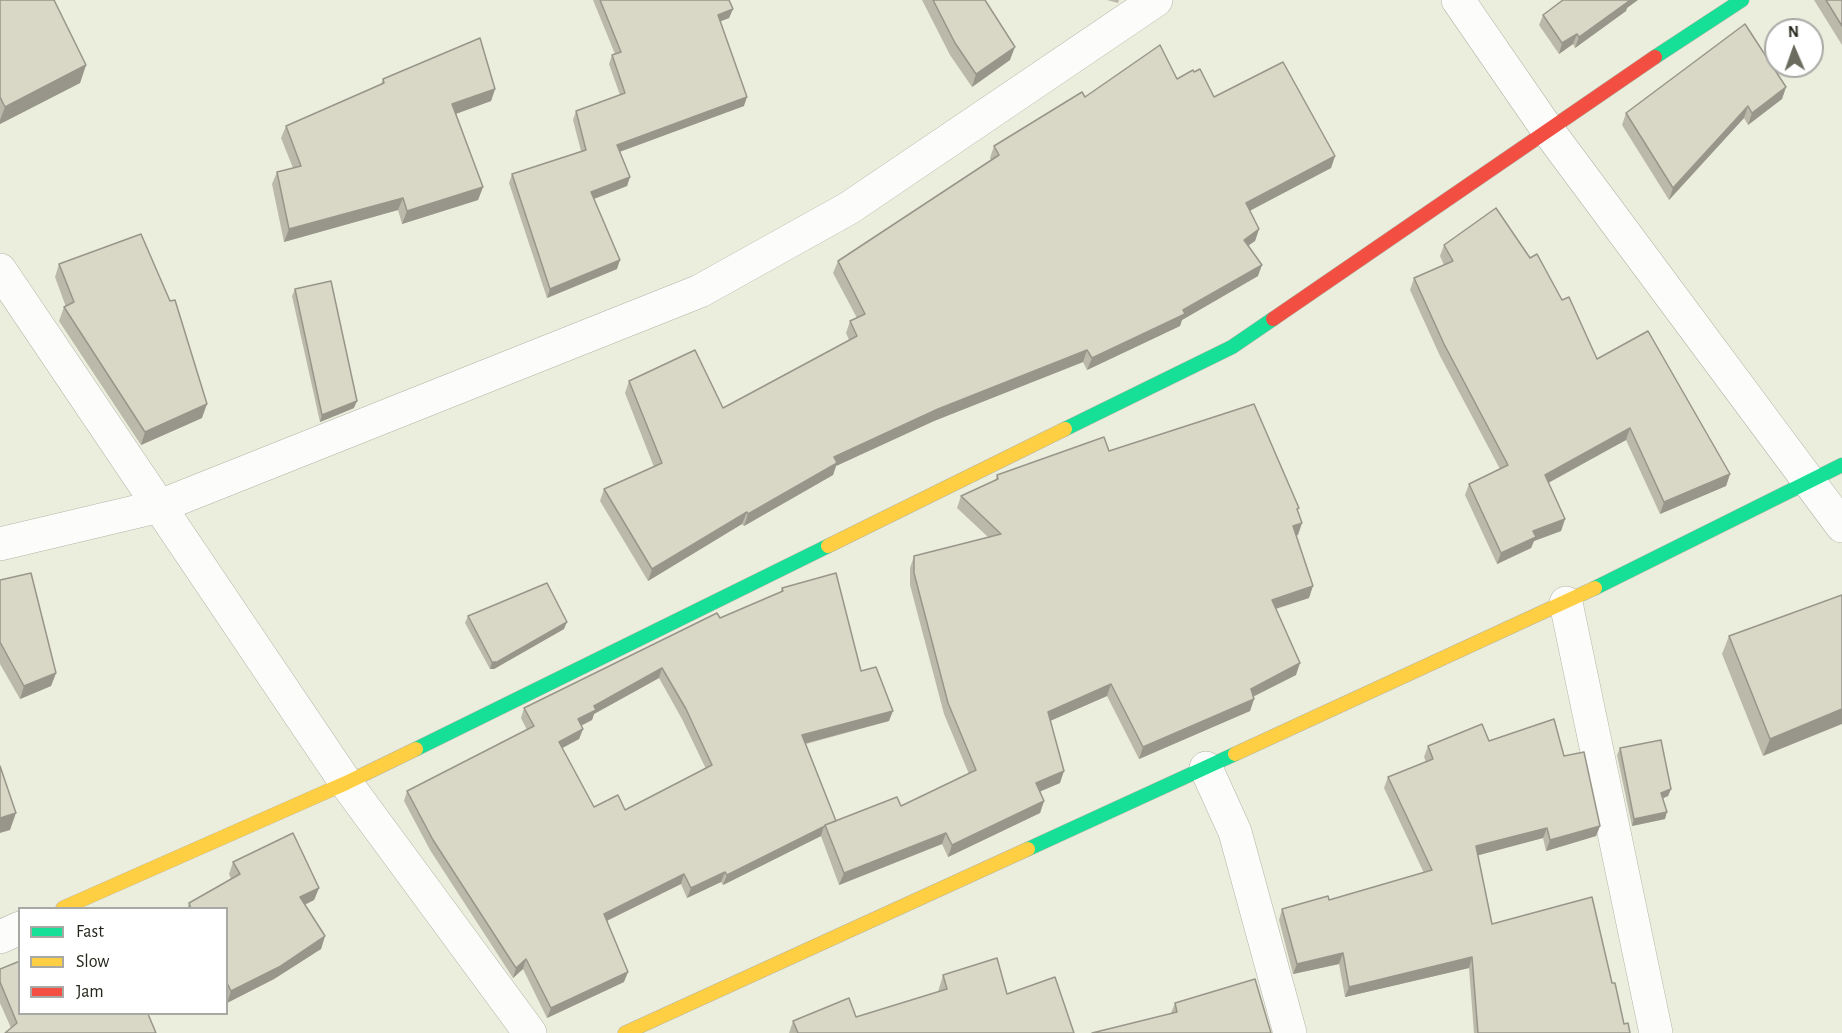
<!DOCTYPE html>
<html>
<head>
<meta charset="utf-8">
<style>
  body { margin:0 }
  #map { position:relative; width:1842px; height:1033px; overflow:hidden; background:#eceedd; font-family:"Alegreya Sans",sans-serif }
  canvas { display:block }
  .legend { position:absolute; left:18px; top:907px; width:210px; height:108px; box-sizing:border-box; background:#fff; border:2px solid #a8a8a4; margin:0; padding:8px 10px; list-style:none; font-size:18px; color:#25261b }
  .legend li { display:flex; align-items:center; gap:12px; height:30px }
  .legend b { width:30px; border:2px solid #a8a8a4 }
  .north { position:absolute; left:1764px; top:18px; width:60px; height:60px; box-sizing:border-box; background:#fff; border:2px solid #a8a8a4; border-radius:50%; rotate:358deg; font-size:16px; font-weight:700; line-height:24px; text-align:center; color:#25261b }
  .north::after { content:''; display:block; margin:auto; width:21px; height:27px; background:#6b6c5f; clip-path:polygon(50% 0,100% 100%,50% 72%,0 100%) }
</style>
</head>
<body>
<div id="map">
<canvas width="1842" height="1033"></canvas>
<ul class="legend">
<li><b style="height:8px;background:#16e098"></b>Fast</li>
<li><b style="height:8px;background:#ffcf43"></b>Slow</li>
<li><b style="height:8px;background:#f24e42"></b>Jam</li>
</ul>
<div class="north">N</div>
</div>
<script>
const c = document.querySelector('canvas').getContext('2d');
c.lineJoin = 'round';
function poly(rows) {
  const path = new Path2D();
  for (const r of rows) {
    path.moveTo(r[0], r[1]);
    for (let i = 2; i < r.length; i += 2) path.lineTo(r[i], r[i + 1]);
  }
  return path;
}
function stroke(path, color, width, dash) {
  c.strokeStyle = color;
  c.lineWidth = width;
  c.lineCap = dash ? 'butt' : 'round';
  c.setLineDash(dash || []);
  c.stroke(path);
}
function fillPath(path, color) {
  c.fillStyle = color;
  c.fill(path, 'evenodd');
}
const street = poly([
  [1458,0,1547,129,1842,526],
  [0,270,346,783,530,1033],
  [0,544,160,506,700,291,849,208,1156,0],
  [1566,603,1656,1033],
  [1206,768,1235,832,1290,1033],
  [0,937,20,928]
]);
const fast = poly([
  [1655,57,1742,0],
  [1065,429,1232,347,1273,319],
  [1595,588,1842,465],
  [416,749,828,546],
  [1028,849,1235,754]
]);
const slow = poly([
  [828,546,1065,429],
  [1235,754,1595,588],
  [63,908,346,783,416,749],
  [625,1033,1028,849]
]);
const jam = poly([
  [1273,319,1655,57]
]);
const wall = poly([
  [0,0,86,65,80,83,0,124],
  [593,0,729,0,733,9,729,18,720,21,744,106,620,151,630,177,627,186,594,199,617,269,547,298,509,183,512,174,581,151,573,120,576,111,620,95,609,64,612,55,615,54],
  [922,0,985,0,1010,60,972,87,950,55],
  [1107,0,1119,0,1118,3],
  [1814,0,1842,0,1842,45],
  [1627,8,1626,11,1575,48,1573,44,1559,54,1539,25,1543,15],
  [1194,72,1214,97,1335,156,1331,168,1250,210,1259,229,1255,241,1249,245,1258,276,1182,320,1180,326,1087,370,1083,362,934,421,836,466,833,475,744,526,742,524,648,581,600,501,604,489,654,467,625,393,629,381,723,408,849,340,846,333,850,321,857,318,833,273,838,261,991,160,990,158,994,146,1085,97,1177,79],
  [383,79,495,89,491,101,456,114,483,187,478,200,402,224,398,210,284,242,272,184,277,172,293,168,281,138,286,126,381,84],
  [1786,87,1782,99,1748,125,1744,118,1669,200,1622,125,1626,113],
  [1444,245,1530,258,1562,300,1597,359,1730,474,1726,486,1660,514,1626,440,1548,482,1565,519,1561,531,1534,541,1531,548,1497,564,1465,495,1469,484,1500,469,1440,356,1410,290,1414,278,1444,265,1440,256],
  [59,264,202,418,141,445,59,321,64,307,66,307,55,277],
  [295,289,354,408,320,422,292,296],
  [1109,451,1297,511,1298,535,1296,536,1309,598,1276,609,1296,675,1253,697,1254,699,1250,711,1139,759,1107,696,1050,721,1060,783,1040,791,1044,801,1040,813,948,857,942,844,839,885,821,836,723,885,721,882,687,898,681,884,607,921,624,982,547,1018,523,969,513,978,430,850,404,801,407,791,527,730,521,718,524,708,720,618,780,593,782,588,861,671,889,721,806,744,836,821,901,806,969,774,944,714,910,585,910,568,914,556,988,537,957,508,961,496,995,481,997,475],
  [659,678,682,719,706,769,625,810,594,807,562,748,579,739,583,729,581,726,592,720,594,714],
  [0,580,56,673,51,686,20,699,0,664],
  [1842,595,1763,756,1722,654,1729,636],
  [468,616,564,629,494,669,490,669,465,623],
  [1489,741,1564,756,1600,826,1596,836,1546,851,1543,838,1478,855,1492,924,1612,983,1624,1024,1630,1033,1474,1033,1469,968,1345,997,1339,964,1293,974,1279,920,1282,909,1329,900,1424,873,1384,788,1388,777,1426,762,1424,757,1428,746],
  [1620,748,1671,789,1668,796,1663,798,1665,819,1632,826,1617,755],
  [233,862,319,888,314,900,305,905,325,936,321,949,274,979,227,1003,226,909,187,909,189,903,231,879,229,874],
  [0,969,156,1033,11,1028,0,1003],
  [943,975,1007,994,1074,1033,789,1033,793,1021,856,1017,938,992],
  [1175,1003,1271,1033,1171,1013]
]);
const shadedWall = poly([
  [1628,0,1638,0,1627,8,1626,11,1575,48,1579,37],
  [733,9,729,18,714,24,718,15],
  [1577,34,1573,44,1559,54,1562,43],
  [1015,47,1010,60,972,87,976,74],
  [86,65,80,83,0,124,0,120,5,107],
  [1786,87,1782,99,1748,125,1752,113],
  [495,89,491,101,447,117,452,104],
  [747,97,744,106,614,154,617,145],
  [1748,106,1744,118,1669,200,1673,188],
  [1335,156,1331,168,1242,215,1246,203],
  [630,177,627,186,588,201,591,192],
  [483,187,478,200,402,224,407,211],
  [403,198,398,210,284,242,289,229],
  [1259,229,1255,241,1240,251,1244,240],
  [620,260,617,269,547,298,550,289],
  [1262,265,1258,276,1182,320,1180,326,1087,370,1092,358,1183,310],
  [1087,350,1083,362,934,421,836,466,833,475,744,526,748,514,834,457,938,409],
  [357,401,354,408,320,422,322,415],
  [207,404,202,418,141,445,145,432],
  [1630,428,1626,440,1541,487,1545,475],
  [1730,474,1726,486,1660,514,1664,502],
  [747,512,742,524,648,581,652,569],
  [1565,519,1561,531,1534,541,1531,548,1497,564,1501,553,1533,531],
  [1302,523,1298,535,1289,538,1293,526],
  [1313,586,1309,598,1268,611,1272,600],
  [567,622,564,629,494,669,490,669,492,662],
  [1300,663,1296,675,1246,700,1251,689],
  [662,668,659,678,594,714,592,720,574,729,578,719,594,706],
  [56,673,51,686,20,699,24,686],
  [1111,684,1107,696,1043,724,1048,712],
  [1254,699,1250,711,1139,759,1143,747],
  [1842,709,1842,724,1763,756,1770,739],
  [893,711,889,721,799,745,802,735],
  [583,729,579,739,555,752,559,742],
  [1064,771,1060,783,1032,795,1036,783],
  [1671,789,1668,796,1659,800,1661,793],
  [1044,801,1040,813,948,857,952,845],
  [1667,812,1665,819,1632,826,1634,819],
  [16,813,10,830,0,833,0,818],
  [824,826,821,836,723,885,727,875],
  [1600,826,1596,836,1546,851,1550,840],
  [1547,828,1543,838,1472,857,1476,846],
  [946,833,942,844,839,885,844,873],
  [725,872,721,882,687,898,691,888],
  [684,874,681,884,600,924,604,914],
  [319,888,314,900,295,909,300,897],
  [325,936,321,949,274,979,227,1003,231,991],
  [1343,953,1339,964,1293,974,1297,964],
  [1472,957,1469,968,1345,997,1349,987],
  [526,959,523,969,513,978,516,968],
  [628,972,624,982,547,1018,551,1008]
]);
const building = poly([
  [0,0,54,0,86,65,5,107,0,97,0,0],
  [600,0,729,0,733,9,718,15,747,97,617,145,630,177,591,192,620,260,550,289,512,174,586,150,576,111,625,93,612,55,621,52,600,0],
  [933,0,985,0,1015,47,976,74,955,43,933,0],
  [1563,0,1629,0,1629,1,1579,37,1577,34,1562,43,1543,15,1563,0],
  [1826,0,1842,0,1842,26,1826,0],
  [1745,24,1786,87,1752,113,1748,106,1673,188,1626,113,1745,24],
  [480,38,495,89,452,104,483,187,407,211,403,198,289,229,277,172,301,166,286,126,384,83,383,79,480,38],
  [1160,45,1177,79,1193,70,1194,72,1200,69,1214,97,1283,62,1335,156,1246,203,1259,229,1244,240,1262,265,1183,310,1185,314,1092,358,1087,350,938,409,834,457,837,463,748,514,747,512,652,569,604,489,662,463,629,381,695,350,723,408,857,336,850,321,865,314,838,261,999,155,994,146,1082,92,1085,97,1160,45],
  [1496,208,1530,258,1537,254,1562,300,1569,297,1597,359,1648,331,1730,474,1664,502,1630,428,1545,475,1565,519,1533,531,1536,537,1501,553,1469,484,1508,465,1444,344,1414,278,1453,261,1444,245,1496,208],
  [141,234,170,301,175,300,207,404,145,432,64,307,74,302,59,264,141,234],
  [331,281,357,401,322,415,295,289,331,281],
  [1254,404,1299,508,1297,509,1302,523,1293,526,1313,586,1272,600,1300,663,1251,689,1254,699,1143,747,1111,684,1048,712,1064,771,1036,783,1044,801,952,845,946,833,844,873,825,825,897,797,901,806,976,770,948,703,914,573,914,556,1001,534,961,496,998,479,997,475,1104,437,1109,451,1254,404],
  [31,573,56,673,24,686,0,642,0,580,31,573],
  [836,573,861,671,876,667,893,711,802,735,836,821,825,825,825,826,727,875,725,872,691,888,684,874,604,914,628,972,551,1008,526,959,516,968,514,965,433,840,407,791,534,726,524,708,717,613,720,618,783,591,782,588,836,573],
  [662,668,686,709,712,765,625,810,618,795,594,807,559,742,583,729,578,719,596,710,594,706,662,668],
  [547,583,567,622,497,662,492,662,468,616,547,583],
  [1842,595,1842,709,1770,739,1729,636,1842,595],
  [1554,719,1564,756,1584,752,1600,826,1550,840,1547,828,1476,846,1492,924,1592,897,1612,983,1615,983,1624,1024,1628,1023,1630,1033,1478,1033,1472,957,1349,987,1343,953,1297,964,1282,909,1328,896,1329,900,1432,870,1388,777,1433,759,1428,746,1482,724,1489,741,1554,719],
  [1661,740,1671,789,1661,793,1667,812,1634,819,1620,748,1661,740],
  [0,766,16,813,0,818,0,766],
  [293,833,319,888,300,897,325,936,279,967,231,991,226,981,226,909,191,909,189,903,240,874,233,862,293,833],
  [997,958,1007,994,1055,977,1074,1033,798,1033,793,1021,849,998,856,1017,947,989,943,975,997,958],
  [20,961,20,1014,148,1014,156,1033,5,1033,17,1023,0,982,0,969,20,961],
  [1255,979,1271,1033,1092,1033,1177,1012,1175,1003,1255,979]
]);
stroke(street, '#b2b4a7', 34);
stroke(fast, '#b2b4a7', 15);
stroke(slow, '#b2b4a7', 15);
stroke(jam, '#b2b4a7', 15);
stroke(street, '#fcfcfa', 33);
stroke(fast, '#16e098', 14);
stroke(slow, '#ffcf43', 14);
stroke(jam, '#f24e42', 14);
fillPath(wall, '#bbb9a9');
fillPath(shadedWall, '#98968a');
fillPath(building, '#d9d7c5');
stroke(building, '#98968a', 1.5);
</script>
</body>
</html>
